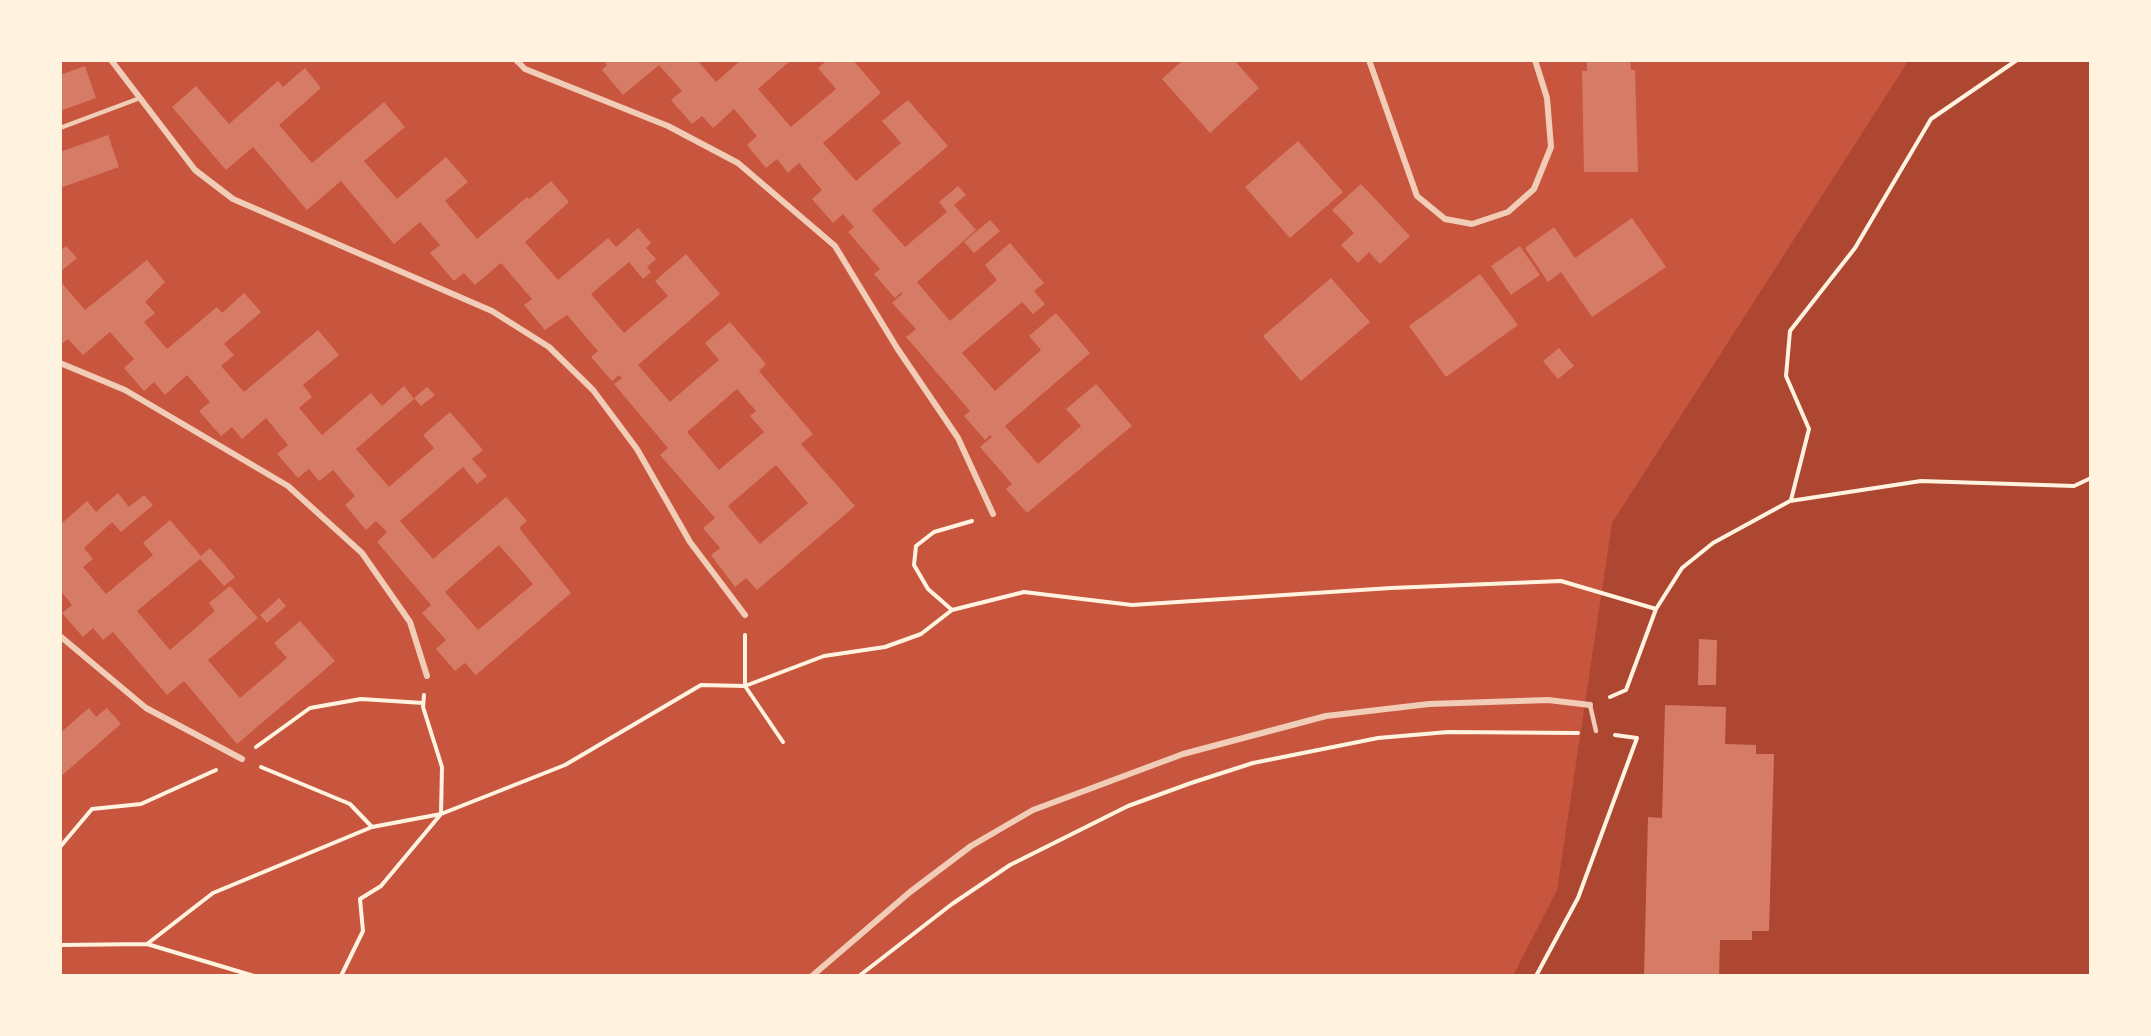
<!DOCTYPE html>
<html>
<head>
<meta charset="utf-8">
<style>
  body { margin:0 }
  #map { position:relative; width:2151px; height:1036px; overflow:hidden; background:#c8553d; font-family:"Exo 2",sans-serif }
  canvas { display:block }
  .frame { position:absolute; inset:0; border:62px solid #fff3e0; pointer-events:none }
</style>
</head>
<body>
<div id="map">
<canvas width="2151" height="1036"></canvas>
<div class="frame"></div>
</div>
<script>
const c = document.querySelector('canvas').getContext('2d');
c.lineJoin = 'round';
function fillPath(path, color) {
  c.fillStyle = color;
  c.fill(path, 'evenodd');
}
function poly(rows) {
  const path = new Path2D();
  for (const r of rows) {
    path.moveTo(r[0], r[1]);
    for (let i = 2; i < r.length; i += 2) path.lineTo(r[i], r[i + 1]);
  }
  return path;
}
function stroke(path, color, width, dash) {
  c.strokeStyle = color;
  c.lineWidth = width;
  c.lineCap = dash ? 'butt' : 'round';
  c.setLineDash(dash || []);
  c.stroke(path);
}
const green = poly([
  [1909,60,2091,60,2091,976,1513,976,1557,890,1612,523]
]);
const building = poly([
  [603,60,697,60,716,82,741,60,791,60,758,89,791,127,836,89,818,68,827,60,853,60,881,93,823,143,856,181,901,143,882,121,908,100,948,146,872,210,905,247,947,212,939,202,958,186,966,195,954,205,976,230,917,282,950,321,997,280,985,265,1010,243,1044,283,1034,291,1045,304,1033,314,1022,302,962,353,995,391,1041,350,1029,336,1056,313,1090,353,1005,426,1038,464,1081,426,1066,409,1096,384,1132,426,1027,513,1006,489,1012,484,980,447,992,437,990,435,985,440,964,416,970,411,906,337,916,329,892,303,902,294,901,292,895,298,874,274,880,269,848,232,854,227,843,214,833,223,812,199,822,190,799,163,788,173,777,159,766,168,747,145,757,136,734,109,713,128,702,116,692,124,671,100,682,91,659,65,623,95,602,70,607,65],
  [1183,60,1234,60,1259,88,1210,133,1162,79],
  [1587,60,1630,60,1631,70,1635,70,1638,172,1584,172,1582,71,1587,71],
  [85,66,96,98,60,111,60,75],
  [305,68,321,88,279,125,312,163,384,102,405,127,364,161,397,199,446,157,468,182,445,201,477,239,527,197,529,199,551,181,569,202,525,242,558,280,608,238,616,247,638,228,651,243,646,248,656,259,647,267,651,272,643,279,629,262,591,294,624,333,668,296,655,281,686,254,720,294,638,365,670,402,719,360,705,343,730,322,766,364,759,371,813,434,801,444,855,506,757,590,746,578,735,587,711,555,720,548,703,528,715,518,660,455,668,448,614,384,622,378,619,375,612,381,591,357,598,351,567,315,545,330,524,305,532,299,501,263,475,285,464,273,454,281,430,253,440,245,420,222,394,244,341,181,307,210,253,147,226,170,172,107,196,86,229,124,278,81,283,87],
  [737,389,756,411,750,416,764,432,719,470,687,432],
  [776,465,808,503,760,544,728,506],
  [108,135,119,167,60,188,60,152],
  [1298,141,1343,192,1290,238,1245,187],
  [1361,184,1410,236,1380,264,1369,252,1358,263,1341,245,1354,233,1332,210],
  [1632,218,1666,267,1592,317,1561,272,1548,282,1525,248,1554,227,1575,258],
  [990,220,1000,231,974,253,964,242],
  [66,246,77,258,60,272,60,251],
  [1520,246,1540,275,1511,295,1491,266],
  [147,260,165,282,145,302,155,313,144,322,167,349,217,307,222,313,244,293,261,312,224,344,234,355,221,366,244,392,318,330,339,355,303,385,312,397,299,408,322,435,371,393,382,406,404,386,414,399,356,449,389,487,434,448,423,435,450,412,483,450,472,459,487,476,477,484,463,467,400,521,433,559,506,497,527,521,519,528,571,593,476,675,465,663,455,671,436,649,446,640,422,613,431,605,377,542,387,532,376,521,366,530,345,505,355,496,333,470,319,481,309,469,298,478,277,454,288,445,266,418,242,439,232,427,221,436,199,411,210,402,187,375,165,395,154,382,144,391,124,368,134,359,110,332,83,355,68,339,60,345,60,281,85,310],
  [499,545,533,584,478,630,445,592],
  [1480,274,1518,325,1446,377,1409,326],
  [1331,278,1370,322,1301,381,1263,336],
  [1559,348,1574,366,1558,379,1543,361],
  [427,387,435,395,421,406,414,398],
  [118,493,129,507,144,495,153,505,121,532,112,522,84,548,93,559,83,567,106,594,153,555,143,543,170,520,201,556,210,548,235,577,224,586,200,559,137,611,170,650,215,611,209,603,230,586,258,618,208,660,240,698,287,658,274,643,300,621,335,661,237,744,184,681,167,695,113,632,103,640,93,628,83,637,62,613,72,605,60,590,60,525,87,501,96,512],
  [279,598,286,606,267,623,260,615],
  [1699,639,1717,640,1716,685,1698,685],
  [1665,705,1726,707,1725,744,1756,745,1756,754,1774,754,1769,931,1752,931,1752,940,1720,940,1719,976,1644,976,1648,817,1662,818],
  [89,708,96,717,107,708,121,724,60,777,60,733]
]);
const path = poly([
  [1791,500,1809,429,1786,376,1790,331,1855,248,1931,119,2017,60],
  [952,610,928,589,914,565,916,546,934,532,972,521],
  [745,635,745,686,783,742],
  [1610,697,1626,690,1656,609,1682,568,1713,543,1790,501,1921,481,2074,486,2091,478],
  [256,747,310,708,361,699,423,703],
  [261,767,350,804,372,827],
  [60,847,92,809,141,804,216,770],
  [147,944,213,893,372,827,441,814,565,765,701,685,745,686,824,656,885,647,921,634,952,610,1024,592,1132,605,1391,588,1561,581,1656,609],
  [60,945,147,944,254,976],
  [341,976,363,931,360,899,381,886,441,814,442,767,423,707,424,695],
  [859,976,952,904,1010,865,1128,806,1191,783,1253,763,1378,738,1448,732,1578,733],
  [1536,976,1578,898,1637,738,1615,735]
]);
const service = poly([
  [60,128,140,98],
  [1590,705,1596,731]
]);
const minor = poly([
  [111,60,195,170,233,199,492,311,549,347,593,390,637,449,690,542,745,615],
  [516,60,525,69,668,126,738,163,835,246,897,348,958,438,993,514],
  [1369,60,1417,196,1445,219,1472,224,1508,212,1534,189,1551,147,1547,98,1535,60],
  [60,363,125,390,288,486,362,553,410,622,427,676],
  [60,636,146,708,242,759],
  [812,976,910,892,971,846,1033,810,1183,754,1326,716,1429,704,1548,700,1590,705]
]);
fillPath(green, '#ae4732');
fillPath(building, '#d67c66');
stroke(path, '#fff3e0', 4);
stroke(service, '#f1ccb7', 4.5);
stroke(minor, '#f1ccb7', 6);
</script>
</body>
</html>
